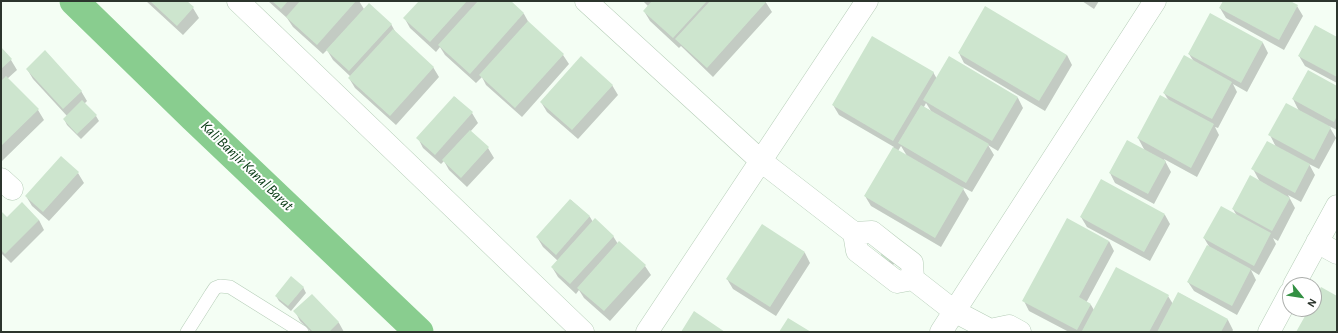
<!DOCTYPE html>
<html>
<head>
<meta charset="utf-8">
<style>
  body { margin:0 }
  #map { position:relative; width:1338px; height:333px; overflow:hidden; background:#f4fef4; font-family:"Alegreya Sans",sans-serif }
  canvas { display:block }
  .frame { position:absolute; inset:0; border:2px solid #2c352d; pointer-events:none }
  .north { position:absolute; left:1282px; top:277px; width:40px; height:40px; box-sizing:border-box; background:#fff; border:1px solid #abaeab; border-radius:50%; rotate:120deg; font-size:11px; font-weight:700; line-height:16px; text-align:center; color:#2c352d }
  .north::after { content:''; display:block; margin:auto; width:14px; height:18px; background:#339043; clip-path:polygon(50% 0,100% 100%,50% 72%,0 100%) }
</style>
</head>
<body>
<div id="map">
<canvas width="1338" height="333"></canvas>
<div class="frame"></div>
<div class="north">N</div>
</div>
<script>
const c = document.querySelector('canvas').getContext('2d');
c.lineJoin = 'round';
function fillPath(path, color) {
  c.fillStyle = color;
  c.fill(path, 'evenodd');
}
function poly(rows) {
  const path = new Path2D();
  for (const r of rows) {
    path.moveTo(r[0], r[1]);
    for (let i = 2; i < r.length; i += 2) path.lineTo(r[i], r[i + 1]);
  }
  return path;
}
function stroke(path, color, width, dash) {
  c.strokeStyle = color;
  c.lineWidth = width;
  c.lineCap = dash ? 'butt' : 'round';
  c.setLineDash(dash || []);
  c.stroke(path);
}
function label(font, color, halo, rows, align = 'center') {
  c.font = font + ' "Alegreya Sans",sans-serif';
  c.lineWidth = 4;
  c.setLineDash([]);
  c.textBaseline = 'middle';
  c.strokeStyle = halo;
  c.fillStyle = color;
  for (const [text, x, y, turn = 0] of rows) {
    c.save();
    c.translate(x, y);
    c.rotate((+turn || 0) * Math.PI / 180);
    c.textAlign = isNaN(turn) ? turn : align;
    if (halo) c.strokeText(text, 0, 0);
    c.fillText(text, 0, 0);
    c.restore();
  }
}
const shadow = poly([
  [146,1,186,1,193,8,199,18,183,35],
  [268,1,359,1,364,9,391,24,396,33,433,67,439,77,396,125,355,88,349,78,351,77,333,60,327,50,323,54,293,27,287,18],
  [420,1,510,1,524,14,529,23,563,55,569,64,522,117,486,85,482,77,476,83,445,55,440,47,436,52,410,28,405,19],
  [643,1,765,1,772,12,713,77,681,46,679,48,650,21,644,11,648,6],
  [1082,1,1099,1,1094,9],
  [1224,1,1293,1,1292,3,1297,6,1303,16,1284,50,1226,18,1220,8],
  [1211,15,1263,43,1268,53,1247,92,1233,84,1237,92,1218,128,1215,127,1219,135,1197,177,1164,159,1171,172,1154,204,1115,183,1110,173,1145,151,1138,138,1169,101,1164,93,1194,62,1189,54],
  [1337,39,1337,83,1305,66,1299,56],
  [1,48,11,60,17,70,7,79,38,110,44,120,2,161],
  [959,53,1067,55,1072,65,1045,111,964,63],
  [950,58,1018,98,1023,108,998,151,988,145,994,155,972,192,962,187,969,199,941,247,871,206,865,196,894,147,839,115,833,105,933,72,937,79],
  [926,103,931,111,924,107],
  [901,146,907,156,898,151],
  [27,69,81,91,87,101,84,104,96,116,99,121,81,139,67,125,64,119,67,116,33,79],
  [612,85,618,95,578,139,547,112,541,102],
  [1337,87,1337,130,1329,126,1336,138,1319,169,1309,164,1315,175,1301,202,1288,195,1295,208,1278,241,1273,238,1276,244,1259,275,1251,270,1256,280,1237,315,1194,291,1188,282,1210,248,1204,238,1237,216,1233,209,1260,182,1253,169,1276,147,1270,135,1299,111,1293,99],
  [455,97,472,113,478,123,470,132,488,148,494,158,467,187,449,170,444,161,441,164,423,148,418,138],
  [78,173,84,183,49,221,32,206,26,196],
  [571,200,590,217,593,222,613,236,618,244,645,266,651,275,610,321,584,298,579,290,576,294,558,277,552,267,558,261,543,247,537,237],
  [1,213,7,219,39,220,44,230,11,263,1,253],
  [1165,215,1170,224,1150,261,1087,227,1081,217],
  [762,225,805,253,810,263,776,316,733,289,727,279],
  [1109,241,1114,251,1086,303,1091,305,1094,310,1168,296,1173,304,1179,293,1228,320,1233,330,1232,332,1069,332,1029,311,1024,301],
  [884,252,895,262,890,270],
  [303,287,306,293,291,311,279,301,276,296],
  [312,295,339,323,344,332,311,332,300,321,295,311]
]);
const canal = poly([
  [74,1,193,117,419,332]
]);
const building = poly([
  [150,1,187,1,194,7,177,26],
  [272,1,288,1,281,9],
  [300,1,356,1,317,45,286,17],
  [419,1,467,1,430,42,403,18],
  [478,1,511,1,524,13,470,74,438,45],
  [652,1,707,1,673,38,643,11],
  [710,1,767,1,707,68,675,39],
  [1223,1,1290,1,1298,5,1279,40,1219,8],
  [369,3,392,24,349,71,326,50],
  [985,6,1067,55,1039,101,958,53],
  [1210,13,1263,42,1241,83,1188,54],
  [528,21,564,54,515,108,479,75],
  [1315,25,1337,37,1337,77,1298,56],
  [393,29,434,67,390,116,348,78],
  [872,36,934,72,893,141,832,105],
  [1,47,12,59,1,69],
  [45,50,82,91,63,109,26,69],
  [1184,55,1232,82,1212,119,1163,93],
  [581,56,613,85,572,130,540,102],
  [949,56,1018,97,992,141,923,100],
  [1308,70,1337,86,1337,116,1334,122,1292,99],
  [6,76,39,109,1,146,1,81],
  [1160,95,1214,124,1191,168,1137,138],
  [454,96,473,112,435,155,416,138],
  [82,100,97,115,77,134,63,119],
  [1286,103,1331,127,1314,160,1268,135],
  [921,105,989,144,966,183,898,143],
  [470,130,489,147,461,178,442,160],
  [1127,140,1166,161,1148,194,1109,173],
  [1267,141,1310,164,1295,193,1251,169],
  [893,147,964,188,935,238,864,196],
  [61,156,79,172,43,212,25,196],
  [1250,175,1290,198,1272,231,1232,209],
  [1101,179,1165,214,1144,252,1080,217],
  [570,199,590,216,556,255,536,237],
  [22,202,39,220,5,254,1,250,1,211,7,217],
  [1221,206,1271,233,1254,266,1203,238],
  [595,218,614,236,570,284,551,267],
  [1067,218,1109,241,1079,297,1091,304,1077,330,1022,301],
  [762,224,805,252,770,307,726,279],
  [619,241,646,265,604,311,577,288],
  [1207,245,1251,269,1232,306,1187,282],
  [883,251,892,256,887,265,878,260],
  [1116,267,1169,295,1149,332,1084,332,1082,331],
  [291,276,304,287,288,306,275,296],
  [1321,287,1337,296,1337,332,1296,332,1309,309,1314,309,1314,300],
  [1178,292,1228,319,1221,332,1157,332],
  [312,294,339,322,329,332,313,332,293,311],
  [694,311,725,332,681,332],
  [788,318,811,332,779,332]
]);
const service = poly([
  [187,332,211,294,215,288,220,286,230,287,302,332]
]);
const minor = poly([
  [238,1,583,332],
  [586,1,761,161,854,233,857,251,897,282,913,279,912,263,891,247,872,232,854,233],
  [1,179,12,189],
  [1317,242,1337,253],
  [913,279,954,311,990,330,1009,326,1020,332],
  [1294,285,1337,206],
  [647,332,867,1],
  [941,332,1155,1],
  [1269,332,1290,293]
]);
const waterNames = [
  ["Kali Banjir Kanal Barat",247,166,44]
];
fillPath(shadow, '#0003');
stroke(canal, '#89cd8f', 29);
fillPath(building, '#cde5ce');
stroke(service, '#b5cdb7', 14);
stroke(minor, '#b5cdb7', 23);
stroke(service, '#fff', 13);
stroke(minor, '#fff', 22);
label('italic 15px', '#053811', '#fff', waterNames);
</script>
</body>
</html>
